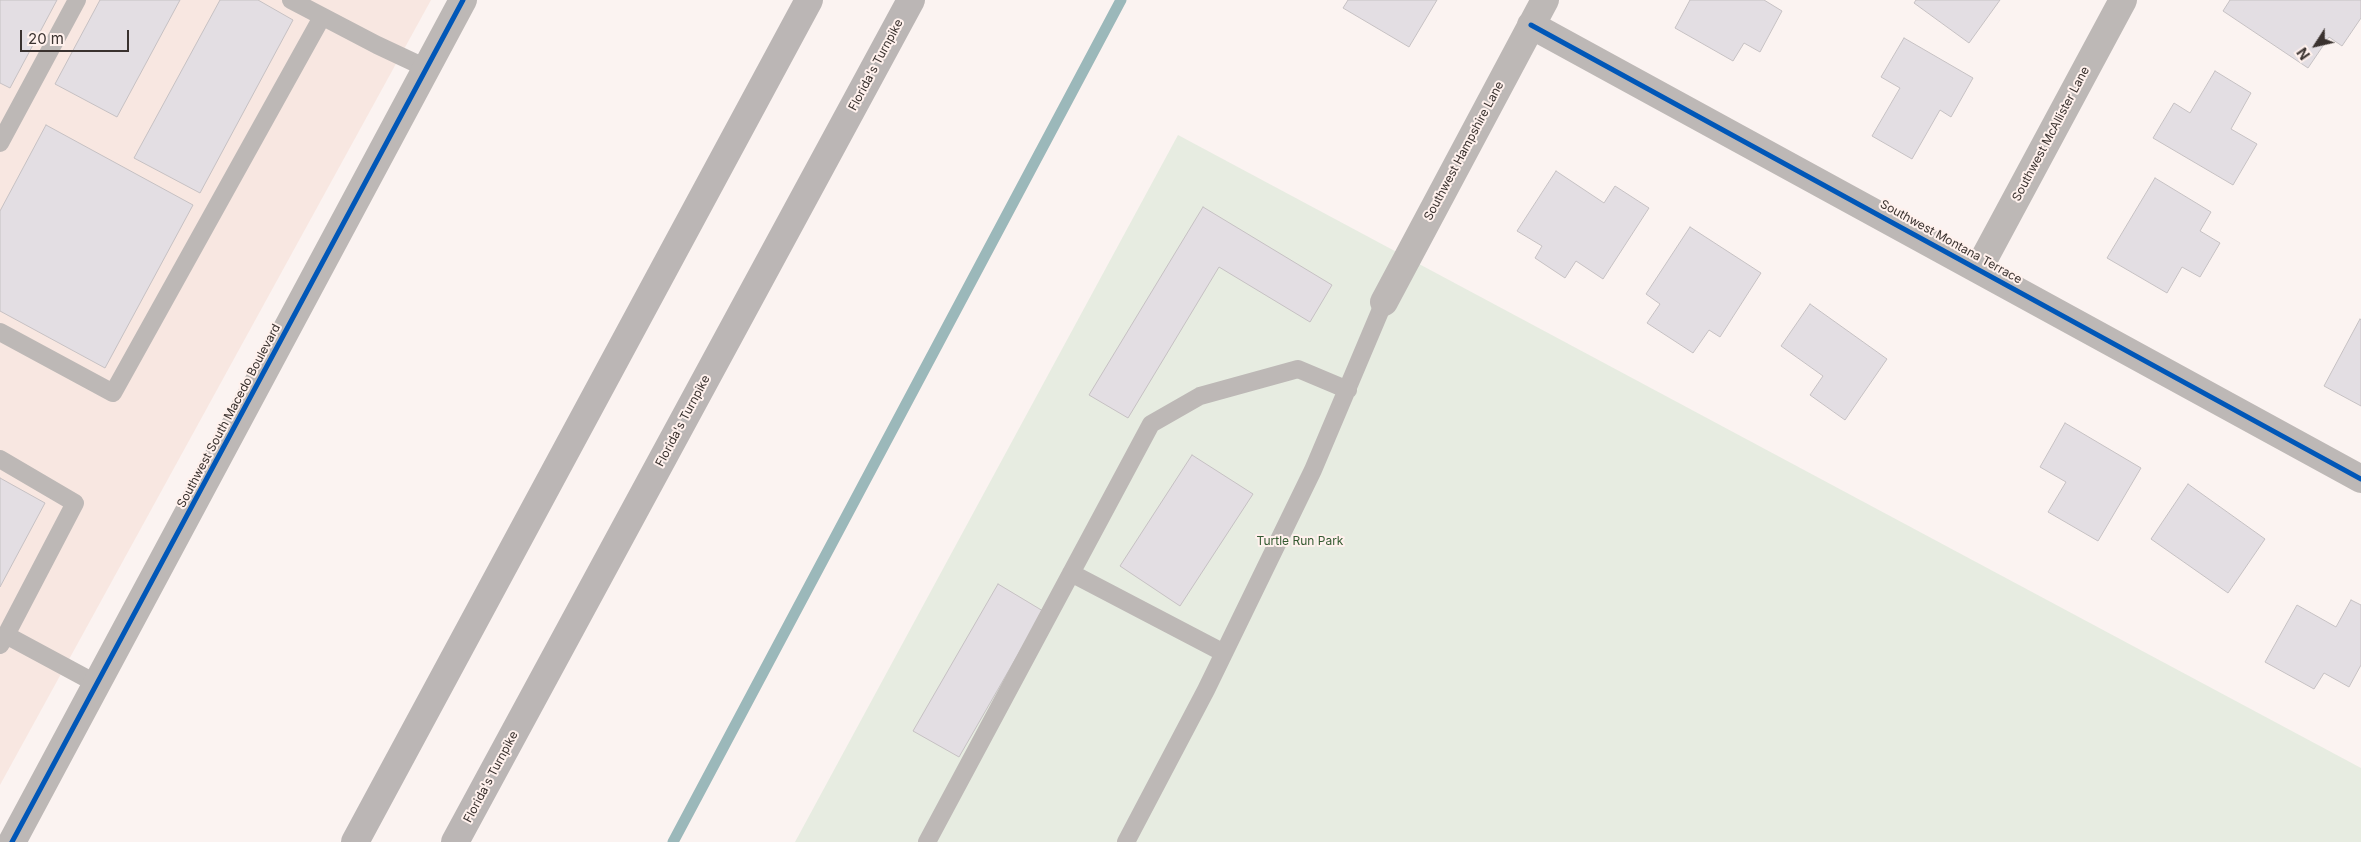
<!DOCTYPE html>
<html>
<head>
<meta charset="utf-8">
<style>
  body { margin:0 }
  #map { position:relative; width:2361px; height:842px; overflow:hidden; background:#fbf3f1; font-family:Inter,sans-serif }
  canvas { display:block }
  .north { position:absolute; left:2291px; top:20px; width:50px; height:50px; -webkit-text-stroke:4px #fff1ed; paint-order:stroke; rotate:235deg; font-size:14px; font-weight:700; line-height:20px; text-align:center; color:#3a322f }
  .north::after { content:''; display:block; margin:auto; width:18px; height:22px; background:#3a322f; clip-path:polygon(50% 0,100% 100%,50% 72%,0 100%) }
  .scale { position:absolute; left:20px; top:30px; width:109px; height:22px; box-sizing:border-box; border:2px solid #3a322f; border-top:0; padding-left:6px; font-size:15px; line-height:18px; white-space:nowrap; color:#3a322f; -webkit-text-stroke:4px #fff1ed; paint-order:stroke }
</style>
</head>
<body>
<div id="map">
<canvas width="2361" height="842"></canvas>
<div class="north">N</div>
<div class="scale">20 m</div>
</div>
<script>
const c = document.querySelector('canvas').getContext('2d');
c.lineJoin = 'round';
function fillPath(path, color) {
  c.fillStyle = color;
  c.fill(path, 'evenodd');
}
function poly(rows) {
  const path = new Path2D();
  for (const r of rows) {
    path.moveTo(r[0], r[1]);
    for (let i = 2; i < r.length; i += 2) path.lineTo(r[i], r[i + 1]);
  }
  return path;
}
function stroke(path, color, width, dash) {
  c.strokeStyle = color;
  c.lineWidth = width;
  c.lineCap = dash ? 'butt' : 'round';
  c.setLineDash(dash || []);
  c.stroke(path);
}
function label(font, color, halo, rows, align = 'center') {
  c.font = font + ' Inter,sans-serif';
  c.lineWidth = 4;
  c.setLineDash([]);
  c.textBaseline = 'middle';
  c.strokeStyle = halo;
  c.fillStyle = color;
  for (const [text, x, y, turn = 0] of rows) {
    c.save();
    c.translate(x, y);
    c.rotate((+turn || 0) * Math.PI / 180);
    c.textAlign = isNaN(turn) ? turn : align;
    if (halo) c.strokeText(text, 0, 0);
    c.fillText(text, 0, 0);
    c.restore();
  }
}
const built = poly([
  [0,0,431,0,0,785]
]);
const green = poly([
  [1178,135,2361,768,2361,842,795,842]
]);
const stream = poly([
  [673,842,1121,0]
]);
const building = poly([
  [0,0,57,0,10,88,0,83,0,0],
  [100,0,180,0,117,117,55,84,100,0],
  [220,0,258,0,293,20,200,193,134,158,220,0],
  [1348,0,1437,0,1409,47,1343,8,1348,0],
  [1690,0,1764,0,1782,11,1760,52,1744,43,1733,61,1675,28,1690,0],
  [1916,0,2000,0,1969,43,1914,3,1916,0],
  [2230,0,2361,0,2361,18,2342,46,2329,37,2308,68,2223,11,2230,0],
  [1904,38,1973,78,1951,117,1940,110,1912,159,1872,136,1900,88,1881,77,1904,38],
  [2215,71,2251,93,2231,129,2257,144,2233,185,2153,138,2174,103,2190,113,2215,71],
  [46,125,193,205,105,368,0,311,0,211,46,125],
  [1556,171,1604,203,1615,186,1649,208,1603,279,1576,261,1565,278,1535,258,1542,246,1517,231,1556,171],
  [2155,178,2211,212,2200,231,2220,243,2200,277,2182,267,2167,293,2107,258,2155,178],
  [1203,207,1332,285,1310,322,1219,267,1128,418,1089,395,1203,207],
  [1690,227,1761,273,1720,337,1709,330,1693,353,1647,323,1660,304,1646,294,1690,227],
  [1810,304,1887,359,1845,420,1810,395,1823,376,1781,346,1810,304],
  [2360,319,2361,320,2361,406,2324,386,2360,319],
  [2065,423,2141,468,2098,541,2048,512,2066,482,2040,467,2065,423],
  [1192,455,1253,494,1180,606,1120,566,1192,455],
  [0,478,45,503,0,587,0,478],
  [2188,484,2265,539,2228,593,2151,539,2188,484],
  [998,584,1043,611,959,757,913,731,998,584],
  [2351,600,2361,605,2361,665,2349,687,2324,673,2314,689,2265,662,2297,605,2336,627,2351,600]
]);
const lane = poly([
  [291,0,377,45,426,68],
  [0,143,77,0],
  [0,332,113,393,322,17],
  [0,459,75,503,6,635],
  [1071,573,1224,653],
  [0,645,6,635,97,684],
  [927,842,1151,424,1200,396,1298,369,1348,390],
  [1126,842,1206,690,1313,470,1384,302]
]);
const street = poly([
  [1531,25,2361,479],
  [1979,268,2123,0],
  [1384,302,1545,0],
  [12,842,463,0]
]);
const highway = poly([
  [355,842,809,0],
  [455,842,911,0]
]);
const cycleway = poly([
  [1531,25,2361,479],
  [12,842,463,0]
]);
const streetNames = [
  ["Florida's Turnpike",876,65,-62],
  ["Southwest McAllister Lane",2051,134,-62],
  ["Southwest Hampshire Lane",1464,151,-62],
  ["Southwest Montana Terrace",1951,242,29],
  ["Southwest South Macedo Boulevard",229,416,-62],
  ["Florida's Turnpike",683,421,-62],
  ["Florida's Turnpike",491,777,-62]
];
const parkNames = [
  ["Turtle Run Park",1300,541]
];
fillPath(built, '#f8e7e1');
fillPath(green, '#e7ece1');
stroke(stream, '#9bb8ba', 11);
fillPath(building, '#e3dee3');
stroke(building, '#c6c1c3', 1);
stroke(lane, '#bdb8b6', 18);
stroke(street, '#bdb8b6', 28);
stroke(highway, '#bbb6b5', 28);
stroke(cycleway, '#0057b8', 5);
label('12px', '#3a322f', '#fff1ed', streetNames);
label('12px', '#345a31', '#fff1ed', parkNames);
</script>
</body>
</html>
